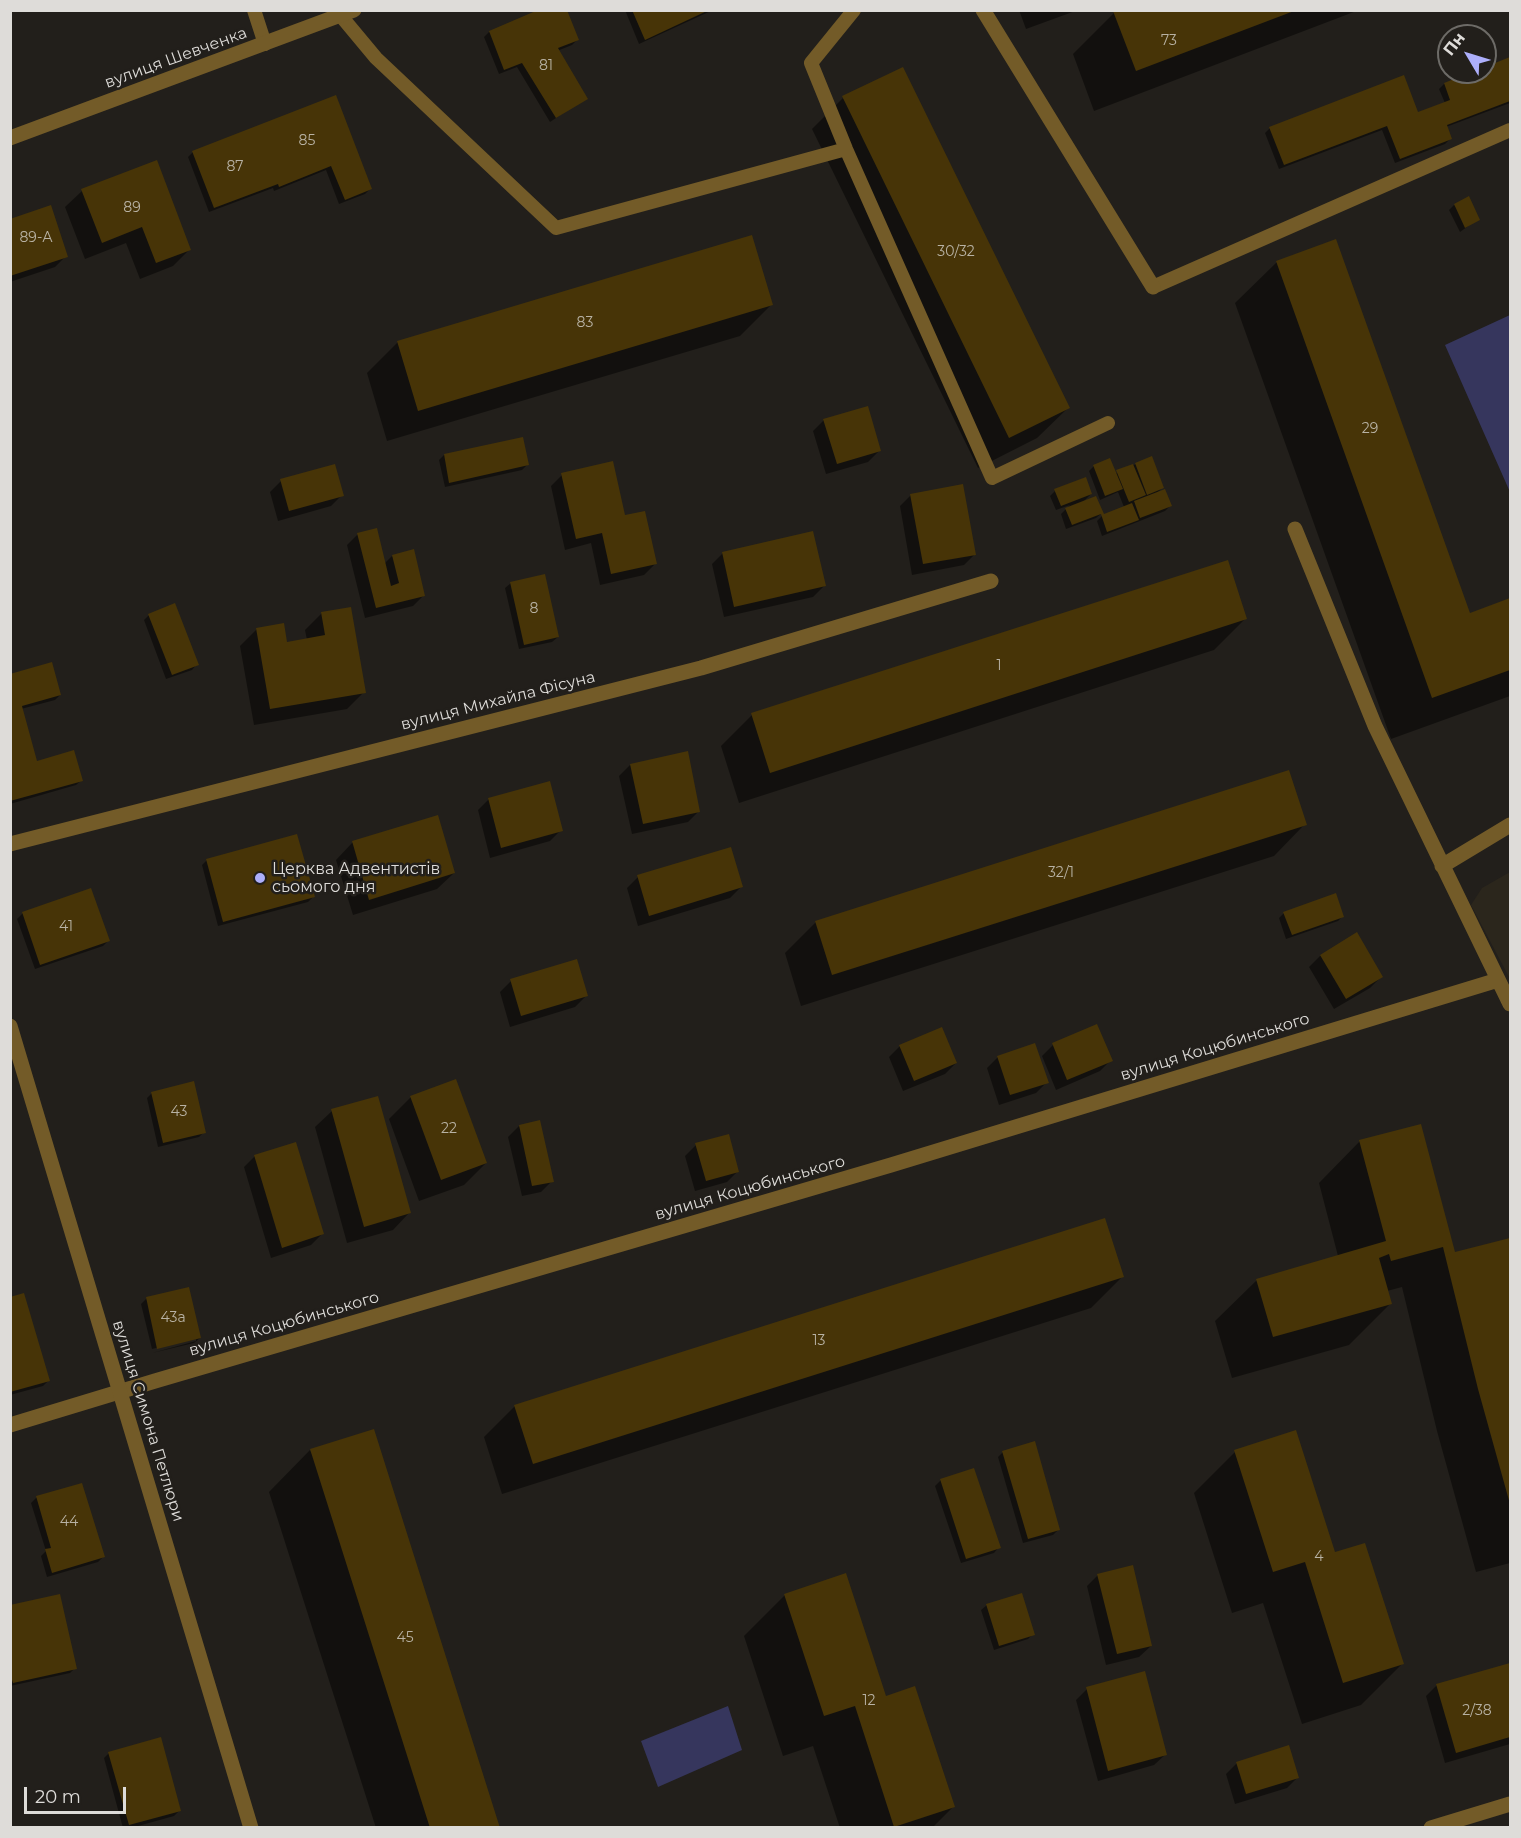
<!DOCTYPE html>
<html>
<head>
<meta charset="utf-8">
<style>
  body { margin:0 }
  #map { position:relative; width:1521px; height:1838px; overflow:hidden; background:#221f1b; font-family:Montserrat,sans-serif }
  canvas { display:block }
  .frame { position:absolute; inset:0; border:12px solid #dedcd9; pointer-events:none }
  .north { position:absolute; left:1437px; top:24px; width:60px; height:60px; box-sizing:border-box; background:#221f1b; border:2px solid #6d6b67; border-radius:50%; rotate:308deg; font-size:16px; font-weight:700; line-height:24px; text-align:center; color:#dedcd9 }
  .north::after { content:''; display:block; margin:auto; width:21px; height:27px; background:#adaffb; clip-path:polygon(50% 0,100% 100%,50% 72%,0 100%) }
  .scale { position:absolute; left:24px; top:1787px; width:102px; height:27px; box-sizing:border-box; border:3px solid #dedcd9; border-top:0; padding-left:8px; font-size:18px; line-height:21px; white-space:nowrap; color:#dedcd9; -webkit-text-stroke:4px #221f1b; paint-order:stroke }
</style>
</head>
<body>
<div id="map">
<canvas width="1521" height="1838"></canvas>
<div class="frame"></div>
<div class="north">Пн</div>
<div class="scale">20 m</div>
</div>
<script>
const c = document.querySelector('canvas').getContext('2d');
c.lineJoin = 'round';
function fillPath(path, color) {
  c.fillStyle = color;
  c.fill(path, 'evenodd');
}
function poly(rows) {
  const path = new Path2D();
  for (const r of rows) {
    path.moveTo(r[0], r[1]);
    for (let i = 2; i < r.length; i += 2) path.lineTo(r[i], r[i + 1]);
  }
  return path;
}
function stroke(path, color, width, dash) {
  c.strokeStyle = color;
  c.lineWidth = width;
  c.lineCap = dash ? 'butt' : 'round';
  c.setLineDash(dash || []);
  c.stroke(path);
}
function label(font, color, halo, rows, align = 'center') {
  c.font = font + ' Montserrat,sans-serif';
  c.lineWidth = 5;
  c.setLineDash([]);
  c.textBaseline = 'middle';
  c.strokeStyle = halo;
  c.fillStyle = color;
  for (const [text, x, y, turn = 0] of rows) {
    c.save();
    c.translate(x, y);
    c.rotate((+turn || 0) * Math.PI / 180);
    c.textAlign = isNaN(turn) ? turn : align;
    if (halo) c.strokeText(text, 0, 0);
    c.fillText(text, 0, 0);
    c.restore();
  }
}
const built = poly([
  [1510,872,1510,979,1471,905,1482,888]
]);
const green = poly([
  [1510,315,1510,492,1445,345],
  [728,1706,742,1750,658,1787,641,1741]
]);
const shadow = poly([
  [625,10,713,10,639,44],
  [1019,10,1078,10,1026,29],
  [1120,10,1359,10,1094,111,1073,54,1114,13],
  [489,32,578,39,572,45,557,51,586,98,550,122,517,67,499,74,484,37],
  [1510,59,1510,103,1446,127,1450,139,1445,144,1395,163,1382,130,1279,169,1265,133,1270,128,1417,114,1445,103,1439,89,1444,84,1476,72,1485,72,1485,69],
  [335,97,370,189,365,194,339,204,326,170,274,191,273,188,209,212,188,157,193,152],
  [843,98,1069,407,1037,438,978,468,812,129],
  [82,191,189,250,173,266,140,279,126,243,85,259,65,207],
  [1454,205,1478,219,1460,232,1449,210],
  [10,221,66,256,55,267,10,282],
  [1277,262,1469,615,1510,600,1510,696,1391,739,1235,303],
  [771,305,740,336,387,441,367,373,398,342],
  [824,420,879,451,868,462,826,474,813,431],
  [444,455,527,465,522,470,445,487,439,460],
  [1136,464,1162,488,1155,495,1170,506,1165,511,1102,536,1097,521,1102,516,1124,507,1118,492,1100,500,1089,471,1094,466,1115,474],
  [562,475,624,517,655,564,644,575,600,585,591,543,565,550,551,486],
  [281,481,342,495,331,506,278,521,270,492],
  [1055,491,1091,494,1082,503,1102,513,1096,518,1066,529,1061,514,1070,505,1056,510,1050,496],
  [911,495,975,554,964,565,912,575,900,506],
  [358,534,384,564,392,556,424,595,413,606,365,618,347,545],
  [723,553,824,586,813,597,724,617,712,564],
  [511,583,558,637,552,642,519,649,505,588],
  [322,613,364,692,347,709,254,725,240,646,257,629,286,644,307,640,305,630],
  [149,615,197,664,192,670,166,679,144,620],
  [1245,619,1214,650,739,803,721,746,752,715],
  [10,675,60,695,55,700,21,709,36,763,82,780,76,785,10,804],
  [630,765,699,811,688,822,632,834,619,776],
  [489,799,561,830,550,841,490,858,478,810],
  [437,817,454,873,437,889,353,915,336,860,352,843],
  [1305,824,1274,856,801,1006,785,953,816,922],
  [207,860,313,897,308,902,218,926,202,865],
  [638,877,741,887,730,898,638,926,627,888],
  [23,913,108,941,103,946,35,969,17,919],
  [1284,913,1343,916,1338,921,1286,939,1279,918],
  [1356,934,1381,977,1370,988,1334,1009,1309,967,1320,956],
  [511,981,586,996,575,1007,510,1027,500,992],
  [1053,1045,1111,1060,1100,1071,1056,1090,1042,1056],
  [900,1046,956,1063,945,1074,903,1091,889,1057],
  [998,1057,1047,1082,1036,1093,999,1105,987,1068],
  [152,1093,204,1132,199,1137,158,1147,147,1098],
  [411,1097,486,1163,464,1185,419,1201,389,1119],
  [332,1111,409,1213,393,1230,347,1243,315,1127],
  [519,1126,552,1181,541,1192,522,1196,508,1137],
  [1360,1141,1454,1254,1510,1239,1510,1563,1476,1572,1437,1431,1402,1287,1387,1291,1390,1304,1349,1345,1232,1378,1215,1321,1257,1280,1338,1256,1319,1183],
  [696,1145,738,1171,727,1182,695,1191,685,1156],
  [255,1156,322,1234,311,1245,271,1258,244,1167],
  [1122,1277,1091,1308,502,1494,484,1437,515,1406],
  [10,1299,48,1381,43,1386,10,1395],
  [146,1299,200,1338,194,1343,152,1353,196,1341,196,1338,152,1349,141,1304],
  [310,1450,499,1828,376,1828,269,1492],
  [1003,1452,1059,1529,1053,1535,1023,1543,998,1457],
  [1235,1452,1334,1554,1403,1663,1361,1705,1302,1724,1263,1603,1232,1613,1194,1493],
  [941,1480,999,1547,994,1553,961,1563,935,1486],
  [81,1484,103,1557,98,1562,47,1577,41,1556,46,1551,31,1503,36,1498],
  [1098,1575,1151,1646,1139,1657,1106,1665,1087,1586],
  [785,1595,953,1807,932,1828,840,1828,813,1746,783,1756,744,1636],
  [987,1605,1033,1634,1028,1639,994,1650,981,1610],
  [10,1607,75,1668,70,1673,10,1686],
  [1510,1664,1510,1744,1445,1763,1426,1696,1437,1685],
  [1087,1689,1166,1754,1154,1765,1098,1781,1076,1700],
  [109,1753,179,1811,174,1816,131,1828,123,1828,104,1758],
  [1237,1763,1298,1777,1287,1788,1235,1804,1226,1774]
]);
const building = poly([
  [538,10,567,10,579,40,558,48,588,99,556,118,522,63,504,70,489,31],
  [632,10,709,10,645,40],
  [1115,10,1294,10,1294,11,1136,71,1113,11],
  [1510,57,1510,101,1447,125,1452,139,1400,159,1387,126,1284,165,1269,127,1404,75,1418,112,1450,100,1444,83,1472,72,1485,72,1485,67],
  [903,67,1070,408,1009,438,842,96],
  [336,95,372,189,345,200,331,166,279,187,278,184,214,208,192,151],
  [157,160,191,250,156,263,142,227,102,243,81,189],
  [1469,196,1480,220,1465,228,1454,204],
  [51,205,68,257,10,276,10,219],
  [752,235,773,305,418,411,397,341],
  [1336,239,1470,613,1510,598,1510,670,1432,698,1276,261],
  [868,406,881,451,837,464,823,419],
  [523,437,529,465,449,483,444,454],
  [1152,456,1164,488,1147,495,1135,463],
  [1110,458,1123,489,1105,496,1093,465],
  [613,461,625,515,645,511,657,564,611,574,602,533,576,539,561,473],
  [335,464,344,496,289,511,280,479],
  [1133,464,1146,495,1129,502,1116,470],
  [1086,477,1092,494,1061,506,1054,489],
  [963,484,976,555,923,564,910,494],
  [1165,489,1172,506,1140,518,1134,501],
  [1096,496,1104,514,1132,503,1139,520,1107,532,1101,514,1072,525,1065,508],
  [377,528,391,586,399,583,392,555,414,549,425,596,376,608,357,533],
  [813,531,826,586,734,607,722,552],
  [1228,560,1247,619,770,773,751,713],
  [545,574,559,637,524,645,510,582],
  [175,603,199,665,172,675,148,614],
  [351,607,366,693,270,709,256,628,284,623,287,642,325,635,321,612],
  [52,662,61,695,22,706,37,761,74,750,83,781,10,801,10,674],
  [688,751,700,812,643,824,630,764],
  [1289,770,1307,825,832,975,815,921],
  [550,781,563,831,501,848,488,798],
  [438,815,455,873,369,900,352,841],
  [297,834,315,897,223,922,206,859],
  [731,847,743,887,649,916,637,875],
  [91,888,110,941,40,965,22,912],
  [1336,893,1344,917,1292,935,1283,912],
  [1357,932,1383,977,1346,999,1320,955],
  [577,959,588,996,521,1016,510,979],
  [1097,1024,1113,1061,1067,1080,1052,1043],
  [942,1027,957,1063,914,1081,899,1045],
  [1035,1043,1049,1083,1010,1095,997,1056],
  [456,1079,487,1163,441,1180,410,1096],
  [194,1081,206,1133,163,1143,151,1092],
  [378,1096,411,1213,364,1227,331,1109],
  [540,1120,554,1182,532,1186,519,1125],
  [1421,1124,1455,1252,1510,1238,1510,1504,1478,1389,1443,1247,1391,1261,1389,1254,1379,1258,1392,1304,1273,1337,1256,1279,1386,1241,1359,1140],
  [729,1134,739,1172,706,1181,695,1143],
  [296,1142,324,1234,282,1248,254,1155],
  [1105,1218,1124,1277,533,1464,514,1405],
  [189,1287,201,1338,157,1349,146,1297],
  [24,1293,50,1381,10,1392,10,1297],
  [374,1429,500,1828,430,1828,310,1449],
  [1296,1430,1335,1552,1365,1543,1404,1664,1343,1683,1305,1562,1273,1572,1234,1450],
  [1035,1441,1060,1530,1028,1539,1002,1451],
  [974,1468,1001,1548,966,1559,940,1479],
  [82,1483,105,1557,52,1573,45,1549,51,1548,36,1496],
  [1133,1565,1152,1646,1117,1654,1097,1574],
  [846,1573,886,1696,915,1686,955,1807,894,1827,855,1706,824,1716,784,1594],
  [1022,1593,1035,1635,999,1646,986,1604],
  [60,1594,77,1669,13,1683,10,1674,10,1605],
  [1510,1663,1510,1737,1456,1753,1436,1684],
  [1145,1671,1167,1755,1108,1771,1086,1687],
  [161,1737,181,1811,129,1825,108,1752],
  [1289,1745,1299,1778,1246,1794,1236,1762]
]);
const service = poly([
  [254,10,265,44],
  [854,10,811,63,846,149,992,478,1108,423],
  [341,16,376,58,556,228,846,149],
  [1153,287,1510,130]
]);
const minor = poly([
  [983,10,1153,287],
  [1295,529,1375,726,1510,1004],
  [10,844,701,668,991,581],
  [1442,866,1510,825],
  [10,1425,155,1381,891,1165,1498,980],
  [1431,1828,1510,1804]
]);
const tertiary = poly([
  [10,138,354,10],
  [10,1026,251,1828]
]);
const markers = [
  [260,878,6,"#adaffb"]
];
const numberNames = [
  ["73",1169,41],
  ["81",546,66],
  ["85",307,141],
  ["87",235,167],
  ["89",132,208],
  ["89-А",36,238],
  ["30/32",956,252],
  ["83",585,323],
  ["29",1370,429],
  ["8",534,609],
  ["1",999,666],
  ["32/1",1061,873],
  ["41",66,927],
  ["43",179,1112],
  ["22",449,1129],
  ["43а",173,1318],
  ["13",819,1341],
  ["44",69,1522],
  ["4",1319,1557],
  ["45",405,1638],
  ["12",869,1701],
  ["2/38",1477,1711]
];
const streetNames = [
  ["вулиця Шевченка",176,58,-20],
  ["вулиця Михайла Фісуна",498,701,-14],
  ["вулиця Коцюбинського",1215,1047,-17],
  ["вулиця Коцюбинського",750,1188,-16],
  ["вулиця Коцюбинського",284,1324,-16],
  ["вулиця Симона Петлюри",148,1421,73]
];
const poiNames = [
  ["Церква Адвентистів",272,869],
  ["сьомого дня",272,887]
];
fillPath(built, '#2b261c');
fillPath(green, '#36365d');
fillPath(shadow, '#0007');
fillPath(building, '#473407');
stroke(service, '#735b28', 14);
stroke(minor, '#735b28', 15);
stroke(tertiary, '#735b28', 15);
for (const [x, y, r, color] of markers) {
  const dot = new Path2D();
  dot.arc(x, y, r, 0, 2 * Math.PI);
  c.fillStyle = color;
  c.fill(dot);
  stroke(dot, '#221f1b', 2);
}
label('14px', '#b8b2a4', null, numberNames);
label('16px', '#dedcd9', '#221f1b', streetNames);
label('16px', '#dedcd9', '#221f1b', poiNames, 'left');
</script>
</body>
</html>
